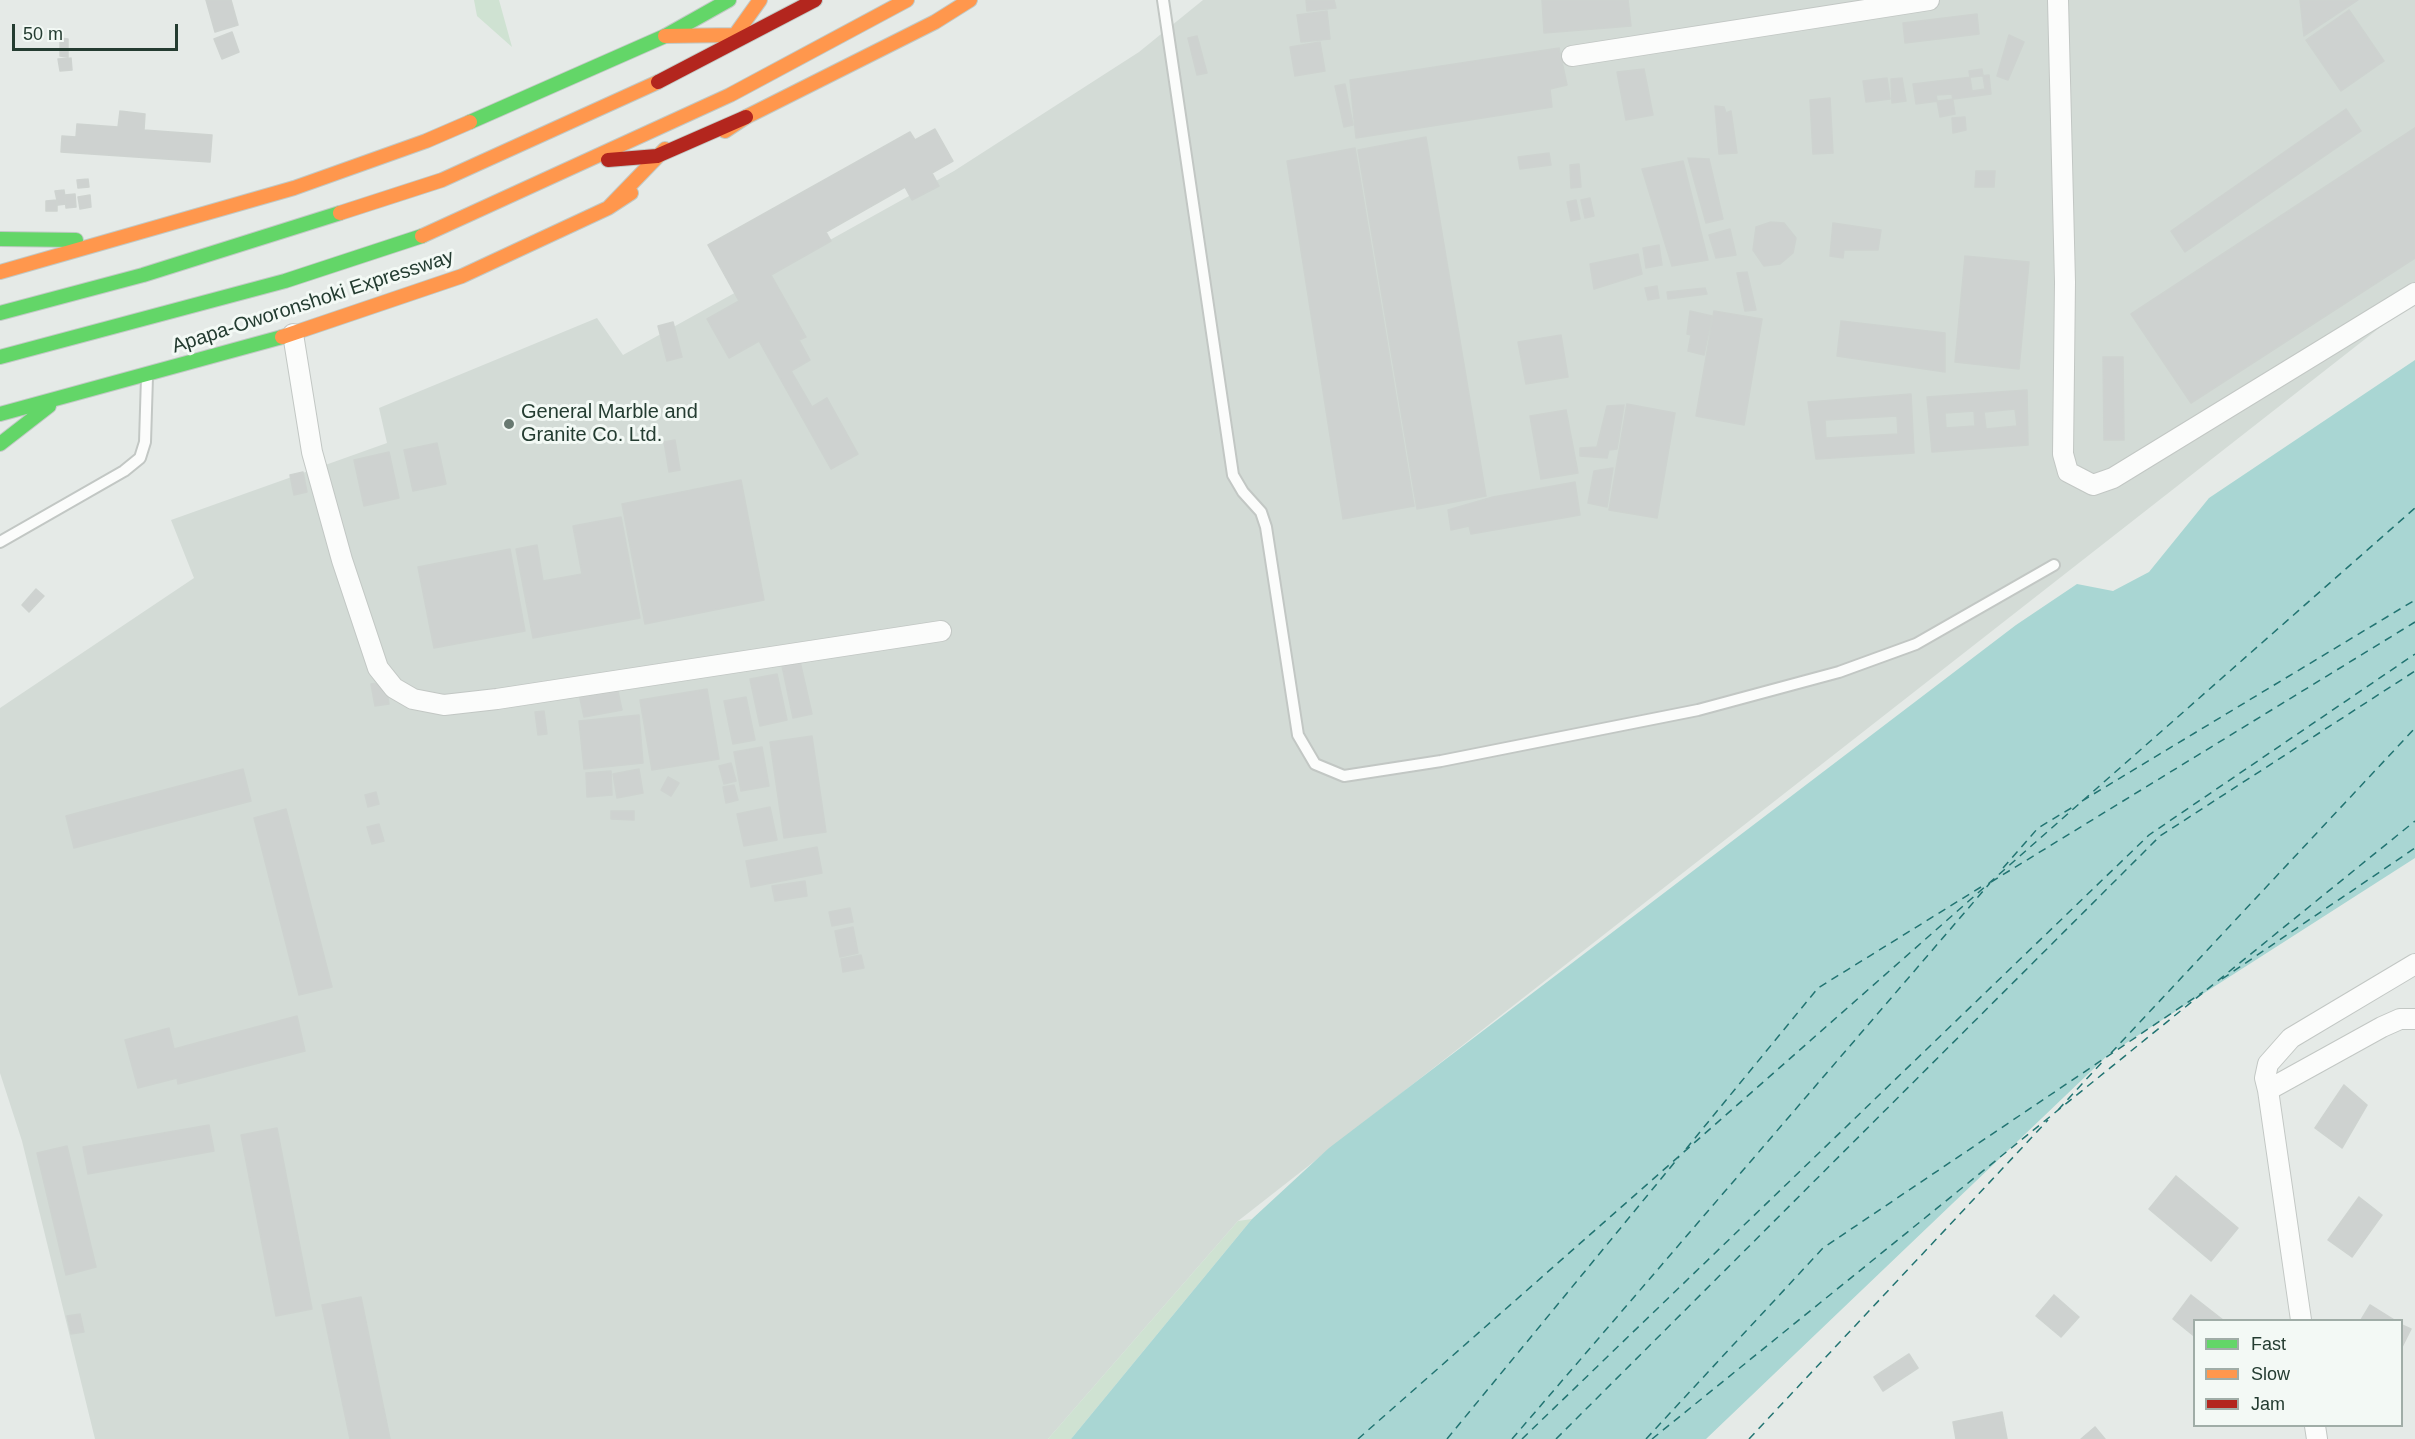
<!DOCTYPE html>
<html>
<head>
<meta charset="utf-8">
<style>
  body { margin:0 }
  #map { position:relative; width:2415px; height:1439px; overflow:hidden; background:#e5eae7; font-family:Helvetica,sans-serif }
  canvas { display:block }
  .legend { position:absolute; left:2193px; top:1319px; width:210px; height:108px; box-sizing:border-box; background:#f3f9f5; border:2px solid #a0ada7; margin:0; padding:8px 10px; list-style:none; font-size:18px; color:#243c31 }
  .legend li { display:flex; align-items:center; gap:12px; height:30px }
  .legend b { width:30px; border:2px solid #a0ada7 }
  .scale { position:absolute; left:12px; top:24px; width:166px; height:27px; box-sizing:border-box; border:3px solid #243c31; border-top:0; padding-left:8px; font-size:18px; line-height:21px; white-space:nowrap; color:#243c31; -webkit-text-stroke:4px #f3f9f5; paint-order:stroke }
</style>
</head>
<body>
<div id="map">
<canvas width="2415" height="1439"></canvas>
<ul class="legend">
<li><b style="height:8px;background:#63d668"></b>Fast</li>
<li><b style="height:8px;background:#ff974d"></b>Slow</li>
<li><b style="height:8px;background:#b3261e"></b>Jam</li>
</ul>
<div class="scale">50 m</div>
</div>
<script>
const c = document.querySelector('canvas').getContext('2d');
c.lineJoin = 'round';
function fillPath(path, color) {
  c.fillStyle = color;
  c.fill(path, 'evenodd');
}
function poly(rows) {
  const path = new Path2D();
  for (const r of rows) {
    path.moveTo(r[0], r[1]);
    for (let i = 2; i < r.length; i += 2) path.lineTo(r[i], r[i + 1]);
  }
  return path;
}
function stroke(path, color, width, dash) {
  c.strokeStyle = color;
  c.lineWidth = width;
  c.lineCap = dash ? 'butt' : 'round';
  c.setLineDash(dash || []);
  c.stroke(path);
}
function label(font, color, halo, rows, align = 'center') {
  c.font = font + ' Helvetica,sans-serif';
  c.lineWidth = 6;
  c.setLineDash([]);
  c.textBaseline = 'middle';
  c.strokeStyle = halo;
  c.fillStyle = color;
  for (const [text, x, y, turn = 0] of rows) {
    c.save();
    c.translate(x, y);
    c.rotate((+turn || 0) * Math.PI / 180);
    c.textAlign = isNaN(turn) ? turn : align;
    if (halo) c.strokeText(text, 0, 0);
    c.fillText(text, 0, 0);
    c.restore();
  }
}
const built = poly([
  [1203,0,2415,0,2415,300,1238,1221,1048,1439,95,1439,22,1141,0,1073,0,708,194,578,171,520,387,443,379,408,597,318,623,355,954,171,1139,52]
]);
const green = poly([
  [474,0,499,0,512,47,477,16],
  [1252,1219,1071,1439,1048,1439,1238,1221]
]);
const water = poly([
  [2415,360,2415,858,2109,1054,1706,1439,1071,1439,1252,1219,1329,1148,2016,625,2077,584,2113,591,2149,572,2209,498]
]);
const ferry = poly([
  [2082,801,2415,600],
  [2003,868,2038,828,2073,807],
  [1991,882,2415,622],
  [2222,979,2415,848],
  [2111,1053,2415,728],
  [2058,1110,2105,1059],
  [1686,1149,1818,988,1981,887],
  [1358,1439,2415,508],
  [1447,1439,1679,1157],
  [1512,1439,1990,883],
  [1522,1439,2149,835,2415,654],
  [1556,1439,2160,836,2415,671],
  [1646,1439,1823,1248,2203,992],
  [1652,1439,2415,821],
  [1749,1439,2048,1120]
]);
const building = poly([
  [206,0,231,0,238,25,215,32,206,0],
  [1306,0,1334,0,1336,8,1307,11,1306,0],
  [1542,0,1628,0,1631,26,1544,33,1542,0],
  [2300,0,2358,0,2304,36,2300,0],
  [2349,10,2384,61,2341,91,2306,40,2349,10],
  [1327,11,1330,39,1301,42,1297,15,1327,11],
  [1977,14,1979,34,1905,43,1903,23,1977,14],
  [232,32,239,52,222,59,214,39,232,32],
  [2009,35,2024,42,2008,80,1997,76,2009,35],
  [1197,36,1207,73,1197,75,1188,38,1197,36],
  [60,38,68,39,68,57,60,56,60,38],
  [1320,42,1325,71,1295,76,1290,47,1320,42],
  [1559,48,1567,85,1550,89,1552,107,1356,138,1350,80,1559,48],
  [71,58,72,70,60,71,58,59,71,58],
  [1644,69,1653,115,1626,120,1617,72,1644,69],
  [1982,69,1985,89,1972,91,1969,71,1982,69],
  [1989,75,1991,94,1916,104,1913,84,1989,75],
  [1887,78,1890,99,1866,102,1863,81,1887,78],
  [1902,78,1906,101,1892,103,1891,79,1902,78],
  [1345,84,1353,125,1344,127,1335,86,1345,84],
  [1952,94,1955,114,1940,117,1936,95,1952,94],
  [1830,98,1833,153,1813,154,1810,100,1830,98],
  [1715,106,1724,107,1726,113,1731,111,1737,153,1719,154,1715,106],
  [2346,109,2361,131,2185,252,2171,231,2346,109],
  [120,111,145,114,144,130,212,135,210,162,61,152,62,136,76,137,77,124,118,127,120,111],
  [1965,117,1966,130,1953,133,1952,118,1965,117],
  [2415,128,2415,258,2191,403,2131,314,2415,128],
  [935,129,953,161,932,173,939,186,912,200,905,187,826,232,831,241,771,275,806,337,799,340,810,360,791,371,812,407,827,398,858,454,831,469,759,341,729,358,707,319,739,301,708,245,910,132,915,140,935,129],
  [1426,137,1486,496,1417,509,1358,150,1426,137],
  [1355,148,1414,506,1343,519,1287,161,1355,148],
  [1549,153,1551,165,1520,169,1518,157,1549,153],
  [1688,158,1709,159,1723,219,1706,223,1688,158],
  [1683,161,1708,260,1672,266,1642,169,1683,161],
  [1579,164,1581,187,1571,188,1570,165,1579,164],
  [1976,171,1995,171,1994,187,1975,187,1976,171],
  [88,179,89,187,78,188,77,180,88,179],
  [64,190,66,204,58,205,55,191,64,190],
  [75,194,76,207,66,208,65,195,75,194],
  [90,195,91,207,80,209,78,197,90,195],
  [1590,198,1594,216,1585,218,1581,200,1590,198],
  [57,200,57,211,46,211,46,201,57,200],
  [1576,200,1580,219,1571,221,1567,202,1576,200],
  [1771,222,1784,223,1796,238,1793,253,1780,264,1764,266,1753,250,1756,227,1771,222],
  [1833,223,1881,230,1878,250,1844,250,1843,258,1830,256,1833,223],
  [1730,229,1736,255,1716,258,1709,235,1730,229],
  [1659,245,1662,265,1646,268,1643,248,1659,245],
  [1638,254,1642,274,1594,289,1590,264,1638,254],
  [1965,256,2029,262,2019,369,1955,362,1965,256],
  [1747,272,1756,310,1745,311,1737,273,1747,272],
  [1657,286,1659,298,1648,300,1645,288,1657,286],
  [1705,288,1707,294,1668,299,1667,292,1705,288],
  [1690,311,1712,316,1704,355,1688,351,1691,335,1687,334,1690,311],
  [1714,311,1762,319,1744,425,1696,416,1714,311],
  [1841,321,1945,333,1945,372,1837,356,1841,321],
  [673,322,682,357,667,361,658,326,673,322],
  [1561,335,1568,377,1526,384,1518,342,1561,335],
  [2103,357,2123,357,2124,440,2104,440,2103,357],
  [2027,390,2028,445,1932,452,1927,397,2027,390],
  [2015,409,2017,426,1986,429,1984,412,2015,409],
  [1974,411,1975,426,1946,428,1945,413,1974,411],
  [1911,394,1914,453,1816,459,1808,402,1911,394],
  [1897,416,1898,434,1826,438,1825,420,1897,416],
  [1627,404,1675,413,1657,518,1609,510,1627,404],
  [1624,405,1617,449,1609,450,1607,458,1580,456,1580,448,1597,447,1607,406,1624,405],
  [1566,410,1578,473,1541,479,1530,416,1566,410],
  [675,440,680,470,669,472,664,442,675,440],
  [437,443,446,484,413,491,404,450,437,443],
  [389,452,399,498,364,506,354,460,389,452],
  [1613,468,1607,507,1588,503,1594,471,1613,468],
  [303,472,307,492,294,495,290,475,303,472],
  [741,480,764,600,645,624,622,504,741,480],
  [1575,482,1580,515,1471,534,1469,526,1451,530,1448,510,1493,497,1575,482],
  [621,517,640,618,533,638,516,549,537,545,543,581,582,574,573,526,621,517],
  [510,549,525,631,434,648,418,567,510,549],
  [36,589,44,596,29,612,22,605,36,589],
  [799,657,812,714,793,718,781,661,799,657],
  [777,674,787,720,760,726,750,679,777,674],
  [385,682,389,704,375,706,371,684,385,682],
  [617,687,622,710,584,717,579,694,617,687],
  [707,689,719,759,652,770,640,700,707,689],
  [746,697,755,740,733,744,724,701,746,697],
  [544,711,547,734,538,735,535,712,544,711],
  [639,715,643,763,584,769,579,721,639,715],
  [812,736,826,832,784,838,770,742,812,736],
  [762,747,769,786,741,791,734,752,762,747],
  [731,763,736,781,724,784,719,766,731,763],
  [243,769,251,801,74,848,66,816,243,769],
  [639,769,643,793,617,798,613,774,639,769],
  [611,771,612,795,587,797,586,773,611,771],
  [668,777,679,783,671,796,661,790,668,777],
  [734,785,738,800,726,803,723,787,734,785],
  [376,792,379,804,368,807,365,795,376,792],
  [770,807,777,840,744,846,737,814,770,807],
  [286,809,332,987,299,995,254,818,286,809],
  [611,811,634,811,634,820,611,819,611,811],
  [379,824,384,841,372,844,367,827,379,824],
  [817,847,822,873,751,887,746,861,817,847],
  [805,881,807,896,775,901,772,886,805,881],
  [850,908,853,922,832,926,829,912,850,908],
  [853,927,858,953,840,957,835,931,853,927],
  [861,955,864,968,843,972,841,959,861,955],
  [297,1016,305,1051,178,1084,177,1078,138,1088,125,1040,169,1028,174,1049,297,1016],
  [2344,1085,2367,1105,2342,1148,2315,1128,2344,1085],
  [209,1125,214,1151,88,1174,83,1147,209,1125],
  [277,1128,312,1309,276,1316,241,1135,277,1128],
  [67,1146,96,1267,66,1275,37,1153,67,1146],
  [2176,1176,2238,1228,2211,1261,2149,1209,2176,1176],
  [2359,1197,2382,1215,2352,1257,2328,1240,2359,1197],
  [2054,1295,2079,1317,2061,1337,2036,1316,2054,1295],
  [2191,1295,2223,1320,2194,1320,2194,1336,2173,1319,2191,1295],
  [361,1297,390,1439,350,1439,322,1305,361,1297],
  [2370,1305,2394,1320,2361,1320,2370,1305],
  [80,1314,84,1332,71,1334,67,1316,80,1314],
  [2402,1325,2411,1329,2402,1347,2402,1325],
  [1909,1354,1918,1368,1883,1391,1874,1377,1909,1354],
  [2002,1412,2007,1439,1956,1439,1953,1422,2002,1412],
  [2095,1427,2105,1439,2081,1439,2095,1427]
]);
const lane = poly([
  [1163,0,1233,475,1243,492,1261,512,1266,527,1298,735,1315,764,1344,776,1441,761,1698,710,1839,672,1916,644,2054,565],
  [0,542,124,471,140,458,145,442,147,377]
]);
const street = poly([
  [2058,0,2065,282,2063,454,2068,472,2093,485,2113,478,2415,293],
  [1572,56,1929,0],
  [293,334,312,452,342,560,378,668,394,688,413,699,444,705,497,699,941,631],
  [2268,1090,2265,1078,2268,1064,2291,1038,2415,964],
  [2301,1320,2268,1090,2382,1027,2400,1019,2415,1019],
  [2315,1426,2317,1439]
]);
const fast = poly([
  [470,122,665,36,729,0],
  [0,239,76,240],
  [0,313,143,275,340,213],
  [0,357,285,281,422,236],
  [0,414,282,337],
  [0,444,49,406]
]);
const slow = poly([
  [665,36,735,35,745,31],
  [728,40,735,35,760,0],
  [725,131,746,117,935,22,970,0],
  [608,208,665,149],
  [340,213,442,180,658,82],
  [422,236,730,95,907,0],
  [0,272,294,188,426,141,470,122],
  [282,337,462,276,608,208,631,193]
]);
const jam = poly([
  [658,82,815,0],
  [608,160,657,156,746,117]
]);
const markers = [
  [509,424,6,"#687971"]
];
const streetNames = [
  ["Apapa-Oworonshoki Expressway",313,302,-18]
];
const poiNames = [
  ["General Marble and",521,412],
  ["Granite Co. Ltd.",521,435]
];
fillPath(built, '#d3dbd6');
fillPath(green, '#cfe2d2');
fillPath(water, '#a9d6d3');
stroke(ferry, '#227472', 1.5, [8, 6]);
fillPath(building, '#ced2d0');
stroke(building, '#ced3d0', 1.5);
stroke(lane, '#c2c7c4', 14);
stroke(street, '#c2c7c4', 22);
stroke(fast, '#c1c9c5', 16);
stroke(slow, '#c1c9c5', 16);
stroke(jam, '#c1c9c5', 16);
stroke(lane, '#fbfcfb', 10);
stroke(street, '#fbfcfb', 20);
stroke(fast, '#63d668', 14);
stroke(slow, '#ff974d', 14);
stroke(jam, '#b3261e', 14);
for (const [x, y, r, color] of markers) {
  const dot = new Path2D();
  dot.arc(x, y, r, 0, 2 * Math.PI);
  c.fillStyle = color;
  c.fill(dot);
  stroke(dot, '#f3f9f5', 2);
}
label('20px', '#243c31', '#f3f9f5', streetNames);
label('20px', '#243c31', '#f3f9f5', poiNames, 'left');
</script>
</body>
</html>
